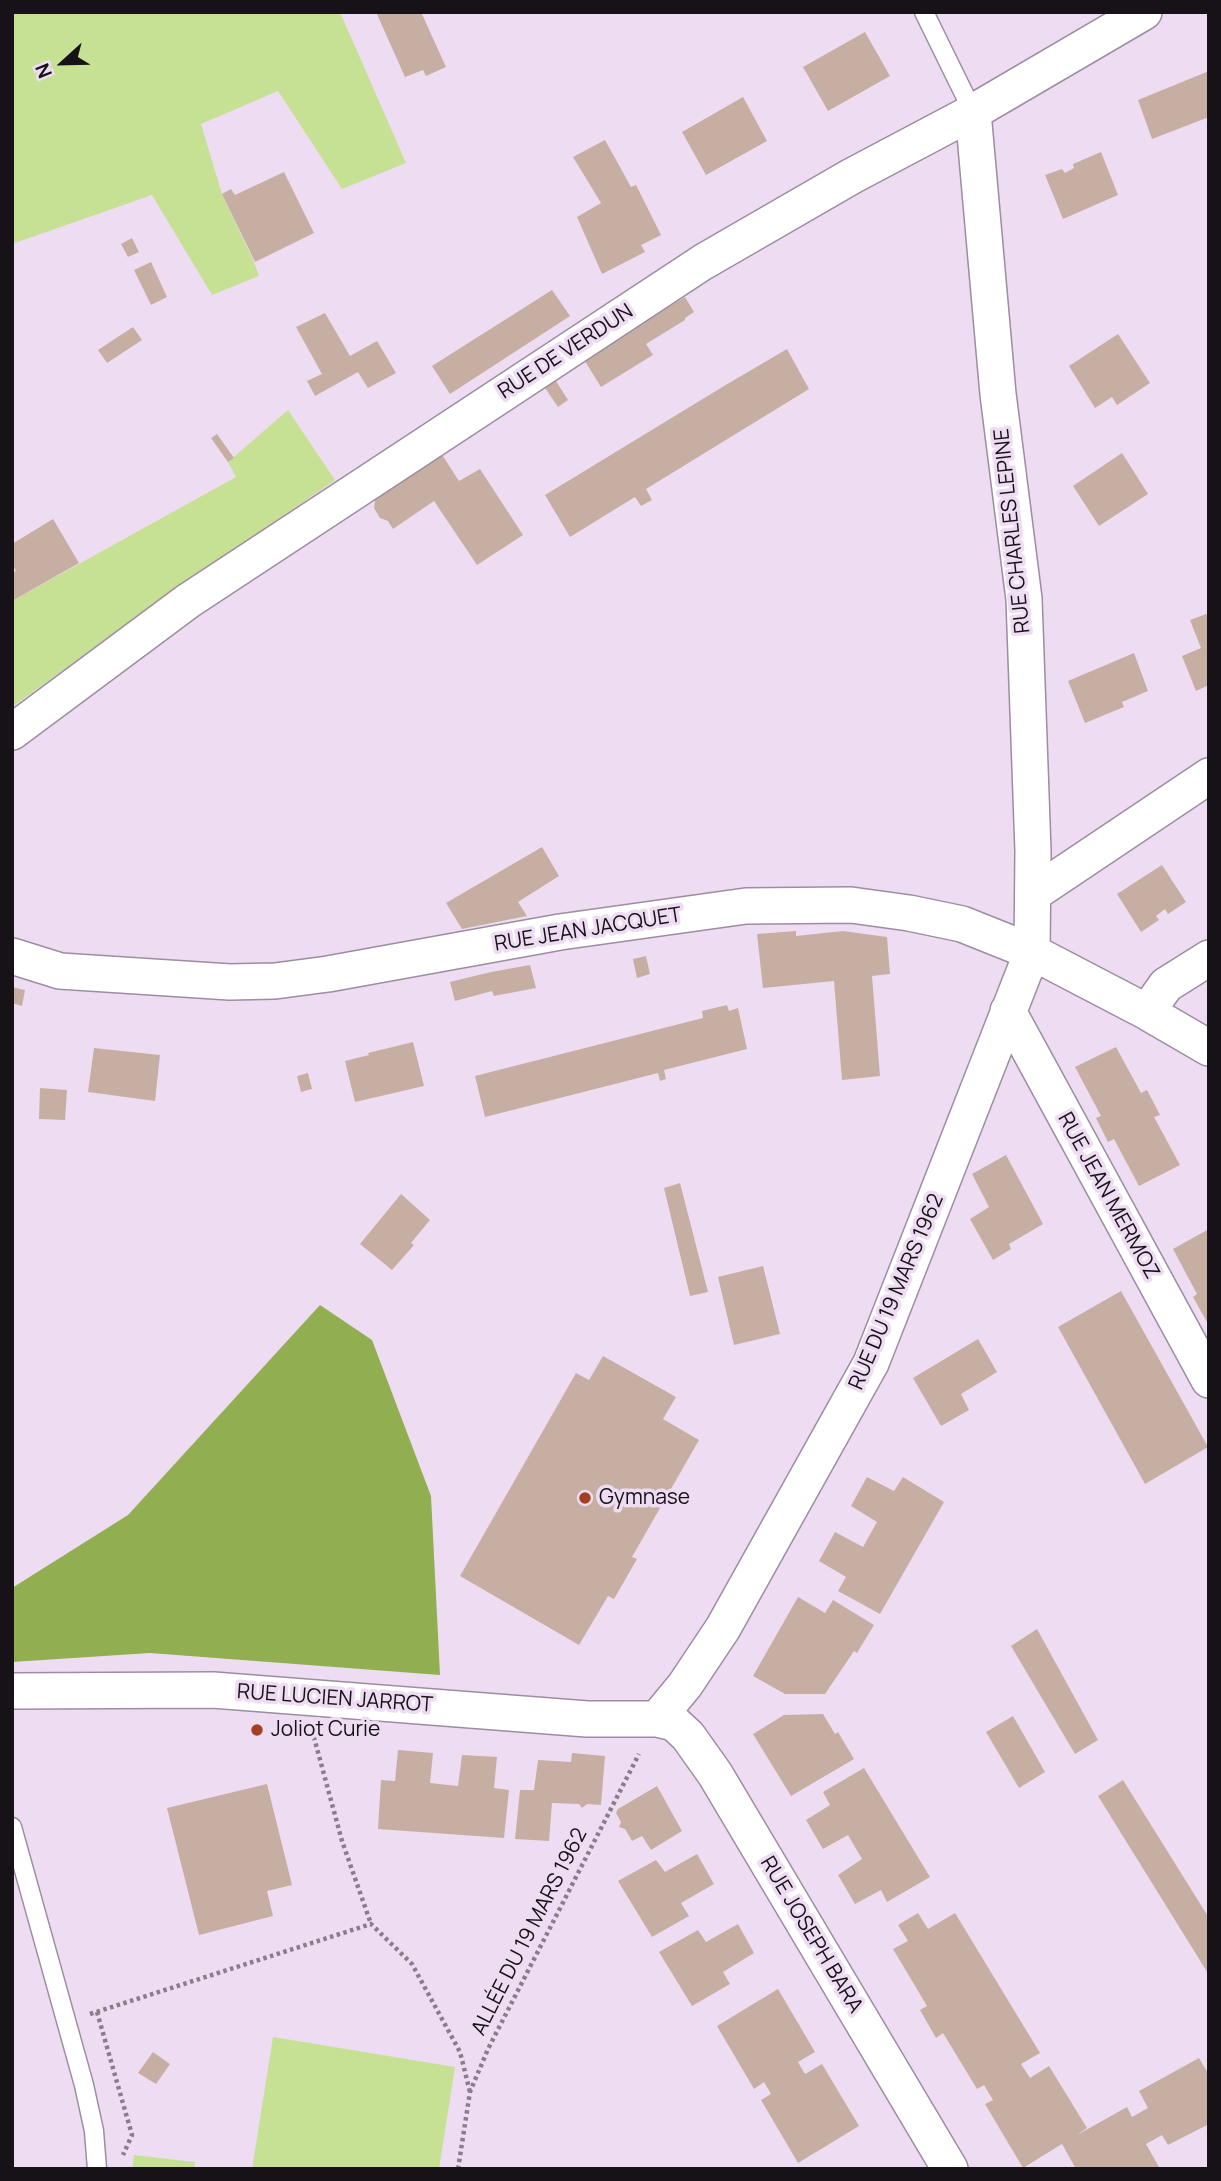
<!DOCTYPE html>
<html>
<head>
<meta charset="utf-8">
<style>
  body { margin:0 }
  #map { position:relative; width:1221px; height:2181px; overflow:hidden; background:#eeddf2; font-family:Manrope,sans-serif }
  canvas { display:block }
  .frame { position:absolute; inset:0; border:14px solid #171118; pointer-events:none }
  .north { position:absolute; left:28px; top:28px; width:70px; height:70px; -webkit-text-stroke:5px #eeddf2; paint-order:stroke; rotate:248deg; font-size:19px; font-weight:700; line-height:28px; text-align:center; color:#171118 }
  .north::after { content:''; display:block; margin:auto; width:24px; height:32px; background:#171118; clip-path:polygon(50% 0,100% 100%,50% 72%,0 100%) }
</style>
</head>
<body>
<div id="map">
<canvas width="1221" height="2181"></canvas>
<div class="frame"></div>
<div class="north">N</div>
</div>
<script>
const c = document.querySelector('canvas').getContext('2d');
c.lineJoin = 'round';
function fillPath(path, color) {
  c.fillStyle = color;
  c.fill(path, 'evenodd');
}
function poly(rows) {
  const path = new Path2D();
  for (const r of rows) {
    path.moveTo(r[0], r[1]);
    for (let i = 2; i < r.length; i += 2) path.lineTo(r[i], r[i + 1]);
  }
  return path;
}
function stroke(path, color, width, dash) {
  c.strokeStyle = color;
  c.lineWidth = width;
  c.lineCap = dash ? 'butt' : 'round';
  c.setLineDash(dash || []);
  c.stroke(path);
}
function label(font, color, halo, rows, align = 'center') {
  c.font = font + ' Manrope,sans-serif';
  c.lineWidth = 7;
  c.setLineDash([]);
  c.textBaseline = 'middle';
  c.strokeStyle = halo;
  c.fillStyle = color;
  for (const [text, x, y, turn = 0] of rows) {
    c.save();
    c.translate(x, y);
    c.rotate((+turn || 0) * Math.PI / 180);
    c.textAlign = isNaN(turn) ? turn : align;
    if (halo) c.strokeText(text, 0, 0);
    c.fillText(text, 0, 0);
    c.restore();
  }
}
const green = poly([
  [12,12,340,12,406,163,342,189,278,91,201,124,222,194,254,262,259,276,212,295,152,195,12,244],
  [288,410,335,480,120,629,12,707,12,601,236,477,228,462],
  [273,2037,455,2067,439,2169,252,2169],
  [134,2155,195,2162,194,2169,132,2169]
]);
const forest = poly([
  [320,1305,372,1340,431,1496,440,1675,150,1653,12,1662,12,1588,128,1515]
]);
const building = poly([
  [376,12,421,12,446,67,426,76,423,70,405,77],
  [865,32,890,76,828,111,803,67],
  [1209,71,1209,117,1152,139,1138,100],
  [743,97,767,141,706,175,682,132],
  [605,140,631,187,636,185,661,235,641,245,645,252,602,274,577,217,601,203,573,157],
  [1101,152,1118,195,1063,219,1045,175,1062,169,1065,173,1074,168,1073,164],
  [284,172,314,233,255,262,222,194,231,189,235,195],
  [132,238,139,252,128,257,121,244],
  [151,262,167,297,151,305,134,270],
  [552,290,570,316,450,394,432,366],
  [685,297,694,312,685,318,685,320,646,344,653,355,601,387,583,358],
  [325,313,350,356,377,341,396,373,368,388,358,372,315,396,307,381,322,374,296,327],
  [133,327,142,340,107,363,98,350],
  [1118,334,1150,383,1117,405,1112,397,1095,408,1069,366],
  [787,349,809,389,646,489,652,500,641,506,635,497,570,537,545,495,724,386],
  [554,378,568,400,558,407,543,385],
  [217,434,234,458,228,462,211,438],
  [439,450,459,481,480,469,523,535,477,565,434,501,393,529,388,521,380,518,374,508,375,501,373,498],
  [1122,453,1148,494,1099,526,1073,486],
  [53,519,79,563,12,601,12,573,16,571,12,564,12,544],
  [1209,613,1209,685,1196,691,1182,656,1201,648,1190,620],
  [1134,653,1148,691,1122,702,1124,707,1085,723,1068,681],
  [542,847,559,876,518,902,527,916,462,929,446,903],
  [1162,865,1186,902,1168,914,1165,909,1156,916,1159,920,1141,932,1117,894],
  [796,931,796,936,843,931,887,937,890,974,872,976,880,1076,842,1080,834,981,763,988,757,934],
  [646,956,650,974,637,978,633,959],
  [530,965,536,988,494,996,492,991,455,1001,450,982,491,972],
  [12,987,25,990,22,1006,12,1003],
  [727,1005,729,1011,738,1008,747,1049,664,1070,666,1079,660,1081,658,1073,485,1117,475,1076,703,1018,702,1011],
  [413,1042,424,1086,355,1102,345,1061,369,1055,368,1053],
  [1116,1047,1141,1093,1147,1090,1160,1115,1154,1117,1180,1165,1139,1186,1114,1139,1108,1142,1096,1118,1101,1116,1075,1067],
  [94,1048,160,1055,155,1101,88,1092],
  [308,1073,312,1089,301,1092,297,1076],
  [40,1088,67,1090,65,1120,39,1119],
  [1006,1155,1043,1224,1009,1244,1011,1249,993,1260,970,1219,989,1207,972,1174],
  [680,1183,708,1292,690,1296,664,1188],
  [401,1194,430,1220,411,1243,414,1245,392,1270,360,1244],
  [1209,1229,1209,1321,1207,1322,1193,1297,1197,1294,1173,1249],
  [763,1266,780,1334,734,1345,718,1277],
  [1121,1291,1208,1447,1145,1484,1058,1327],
  [978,1339,997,1372,961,1394,969,1410,941,1426,913,1378],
  [603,1356,676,1397,663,1419,699,1440,632,1557,637,1559,614,1599,608,1596,579,1645,460,1576,576,1373,589,1380],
  [867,1477,894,1491,903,1477,944,1502,880,1614,838,1591,846,1577,819,1561,835,1532,863,1547,877,1522,851,1506],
  [798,1597,825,1613,833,1600,874,1625,857,1653,854,1651,825,1694,785,1694,753,1676],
  [1037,1629,1098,1740,1075,1754,1011,1646],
  [823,1714,835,1734,838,1732,854,1759,791,1796,753,1734,784,1715],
  [1013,1716,1045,1772,1019,1788,986,1732],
  [398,1750,433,1753,430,1783,458,1786,462,1755,497,1757,494,1788,509,1790,504,1838,378,1829,381,1780,395,1781],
  [572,1753,605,1756,601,1805,587,1804,582,1808,579,1804,552,1803,549,1841,515,1839,520,1790,534,1790,538,1760,571,1762],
  [864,1768,930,1877,887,1902,881,1890,855,1904,838,1875,862,1859,848,1835,823,1849,806,1820,830,1805,823,1792],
  [1123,1780,1209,1918,1209,1975,1098,1796],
  [267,1784,292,1885,267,1891,273,1916,199,1935,167,1808],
  [657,1786,682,1831,651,1850,642,1836,632,1841,625,1829,619,1827,621,1822,616,1813,618,1809],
  [697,1854,714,1884,681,1903,689,1916,652,1937,618,1881,656,1860,665,1872],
  [918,1913,928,1929,955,1913,1040,2053,1021,2064,1030,2078,1049,2066,1087,2128,1077,2135,1127,2107,1132,2117,1148,2108,1139,2091,1199,2058,1209,2075,1209,2124,1168,2145,1162,2135,1146,2144,1159,2167,1157,2169,1076,2169,1062,2144,1023,2168,985,2104,993,2100,984,2085,977,2089,943,2033,936,2038,920,2010,927,2006,893,1949,908,1941,898,1925],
  [738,1924,754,1953,723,1972,730,1984,692,2006,659,1952,698,1930,706,1942],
  [778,1989,815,2052,798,2062,805,2074,822,2064,859,2126,798,2163,761,2100,771,2094,764,2082,754,2089,717,2026],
  [153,2052,170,2064,156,2084,138,2073]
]);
const path = poly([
  [312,1730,342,1841,371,1924],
  [97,2012,132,2135,123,2155],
  [90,2014,371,1924,412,1964,460,2052,470,2092],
  [458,2169,470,2092,488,2049,639,1754]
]);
const lane = poly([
  [924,12,973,112],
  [12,1827,84,2085,94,2131,97,2169]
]);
const street = poly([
  [12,732,188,601,703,262,852,176,973,112,1144,12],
  [1033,894,1209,776],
  [12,956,60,971,230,982,275,981,328,974,560,932,746,906,851,905,909,913,962,924,1032,952,1147,1012,1209,1048],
  [1008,1011,1209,1380],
  [1147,1012,1166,985,1209,958],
  [12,1691,213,1690,587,1719,657,1719,674,1723,688,1736,715,1774,950,2169],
  [657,1719,685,1685,723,1628,871,1363,1032,952,1033,851,1024,599,998,394,973,112]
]);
const markers = [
  [585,1498,7,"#a63e22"],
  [257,1730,7,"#a63e22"]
];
const streetNames = [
  ["RUE DE VERDUN",566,352,-33],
  ["RUE CHARLES LEPINE",1013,531,-96],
  ["RUE JEAN JACQUET",588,930,-9],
  ["RUE JEAN MERMOZ",1108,1196,61],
  ["RUE DU 19 MARS 1962",897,1292,-67],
  ["RUE LUCIEN JARROT",335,1699,4],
  ["ALLÉE DU 19 MARS 1962",530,1932,-63],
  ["RUE JOSEPH BARA",811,1935,59]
];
const poiNames = [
  ["Gymnase",599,1498],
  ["Joliot Curie",271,1730]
];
fillPath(green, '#c6e094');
fillPath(forest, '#91ae51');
fillPath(building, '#c7aea3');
stroke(lane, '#9c8da1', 21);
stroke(street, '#9c8da1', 38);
stroke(path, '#897d8b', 4.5, [3.5, 3.5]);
stroke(lane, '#fff', 18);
stroke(street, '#fff', 35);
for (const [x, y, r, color] of markers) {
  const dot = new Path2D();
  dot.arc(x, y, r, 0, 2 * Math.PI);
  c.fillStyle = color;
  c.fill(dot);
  stroke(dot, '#eeddf2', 2.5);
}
label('21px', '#171118', '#eeddf2', streetNames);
label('21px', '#171118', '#eeddf2', poiNames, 'left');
</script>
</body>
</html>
